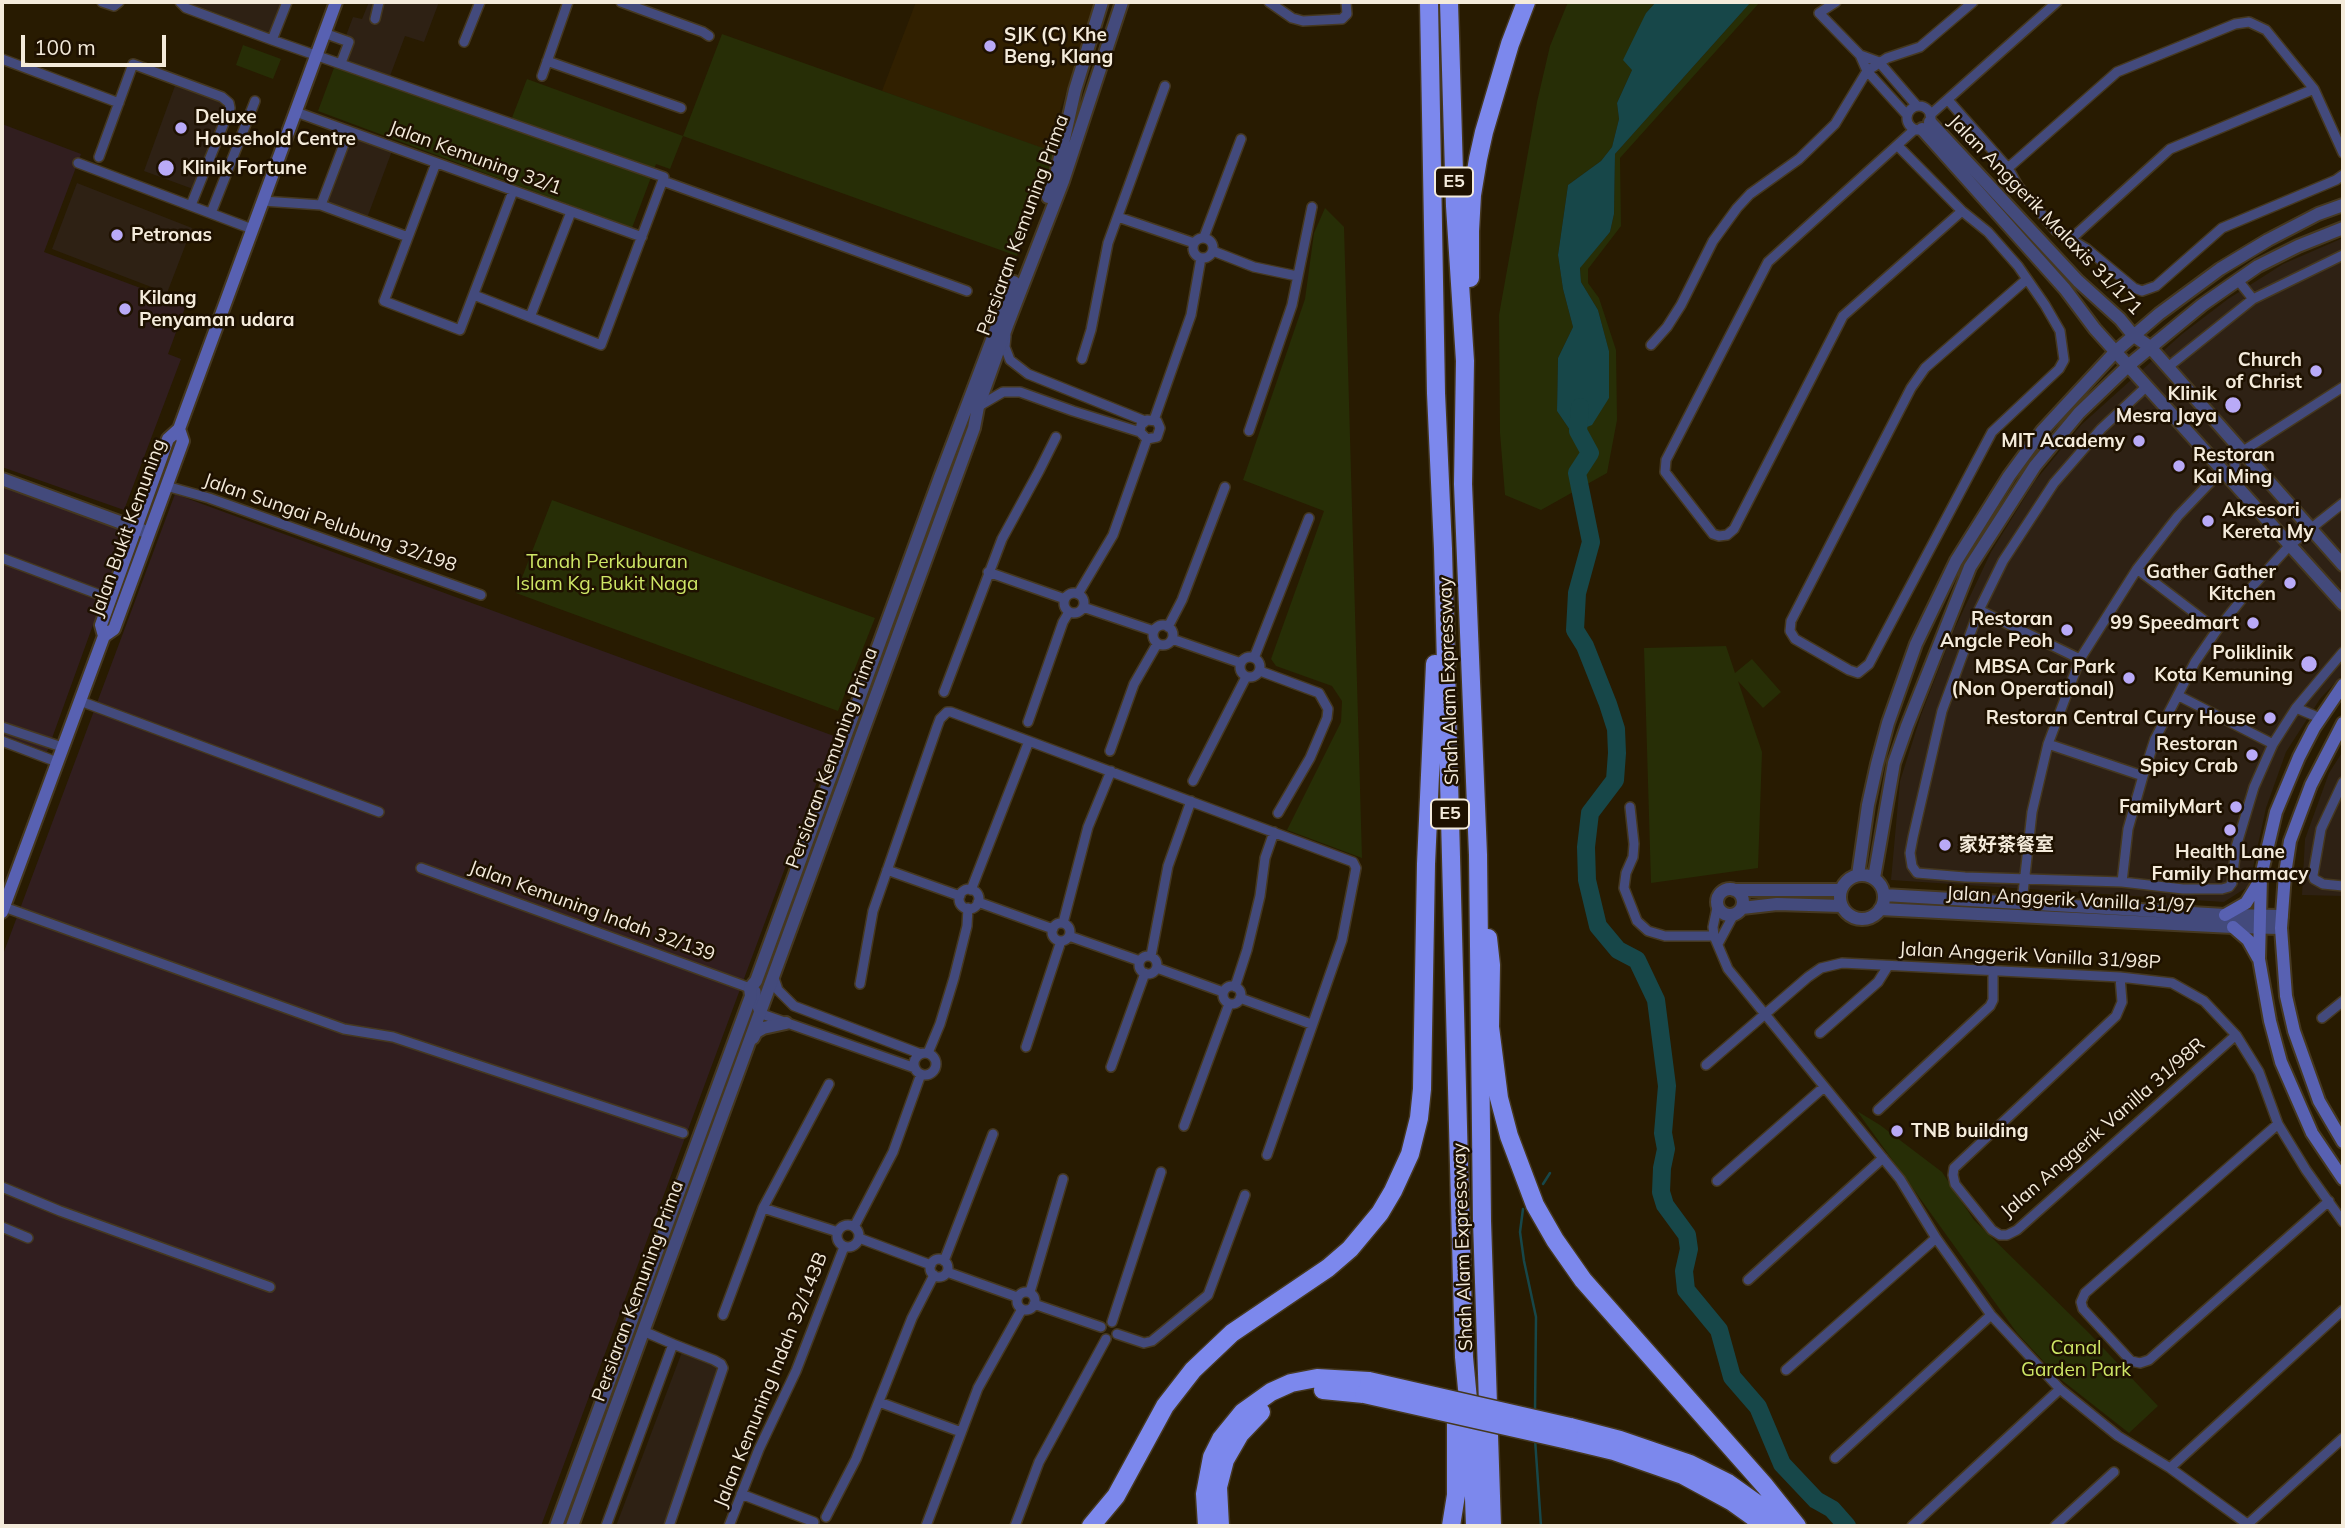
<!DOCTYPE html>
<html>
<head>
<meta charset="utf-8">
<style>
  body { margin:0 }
  #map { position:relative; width:2345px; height:1528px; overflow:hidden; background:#281b01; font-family:Mulish,sans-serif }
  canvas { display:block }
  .frame { position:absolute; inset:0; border:4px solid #f4ebdb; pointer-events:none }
  .scale { position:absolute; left:21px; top:35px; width:145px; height:32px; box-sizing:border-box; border:4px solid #f4ebdb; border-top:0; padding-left:9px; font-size:21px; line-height:24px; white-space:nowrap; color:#f4ebdb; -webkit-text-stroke:5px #1e1100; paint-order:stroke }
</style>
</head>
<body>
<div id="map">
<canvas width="2345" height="1528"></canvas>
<div class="frame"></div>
<div class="scale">100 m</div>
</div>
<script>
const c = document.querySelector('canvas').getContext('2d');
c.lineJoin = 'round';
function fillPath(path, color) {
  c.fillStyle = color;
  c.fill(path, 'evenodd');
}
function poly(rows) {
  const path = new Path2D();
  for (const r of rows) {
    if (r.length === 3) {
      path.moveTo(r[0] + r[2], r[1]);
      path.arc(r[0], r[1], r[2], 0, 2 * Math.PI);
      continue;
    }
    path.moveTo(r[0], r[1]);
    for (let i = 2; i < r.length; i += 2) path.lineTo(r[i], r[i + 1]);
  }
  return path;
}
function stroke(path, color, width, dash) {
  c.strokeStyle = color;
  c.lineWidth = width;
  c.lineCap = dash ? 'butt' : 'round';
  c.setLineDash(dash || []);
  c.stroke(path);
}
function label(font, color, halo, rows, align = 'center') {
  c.font = font + ' Mulish,"Noto Sans SC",sans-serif';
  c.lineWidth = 5;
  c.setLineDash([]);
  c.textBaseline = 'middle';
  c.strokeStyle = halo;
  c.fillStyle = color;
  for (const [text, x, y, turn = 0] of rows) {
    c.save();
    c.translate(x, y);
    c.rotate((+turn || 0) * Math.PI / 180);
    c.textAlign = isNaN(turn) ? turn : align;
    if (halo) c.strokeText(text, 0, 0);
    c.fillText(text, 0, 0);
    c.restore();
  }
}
const commercial = poly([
  [183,2,283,2,270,35],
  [369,2,439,2,424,42,405,36,387,84,335,65,353,17,362,19],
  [176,83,222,101,226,107,193,189,144,171],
  [351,136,392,151,367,218,326,202],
  [77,183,192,228,167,293,52,249],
  [2343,238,2343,674,2320,699,2286,752,2266,808,2249,886,2224,902,1891,880,1900,781,1921,715,1953,632,1991,552,2035,481,2081,425,2182,334,2228,299,2283,264],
  [2343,751,2343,896,2302,895,2305,839,2329,773],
  [682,1352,717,1365,719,1369,665,1526,616,1526]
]);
const industrial = poly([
  [2,124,81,154,44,252,186,305,168,354,181,359,124,510,2,467],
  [2,486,127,531,47,752,2,735],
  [175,494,834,736,541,1526,2,1526,2,957]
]);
const built = poly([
  [916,2,1096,2,1047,150,882,91]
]);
const green = poly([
  [1568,2,1656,2,1646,13,1632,70,1617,103,1619,119,1612,147,1601,161,1568,185,1558,255,1563,289,1573,327,1558,358,1557,411,1572,433,1609,398,1609,351,1598,310,1581,282,1580,267,1610,232,1614,214,1615,154,1751,2,1760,2,1620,158,1621,226,1588,269,1588,283,1599,298,1616,350,1617,420,1607,473,1541,510,1505,495,1500,433,1499,315,1537,102,1550,46],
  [722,34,1057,153,1017,256,683,136,670,169,656,164,632,228,318,111,335,65,508,128,527,79,683,136],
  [243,45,281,59,273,79,236,65],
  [1325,208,1344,227,1362,858,1287,830,1341,722,1342,701,1332,686,1276,666,1271,659,1324,511,1243,480,1305,299,1314,233],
  [552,500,875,618,838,711,516,593],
  [1726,646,1735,673,1752,659,1781,692,1763,708,1738,681,1762,752,1758,868,1651,883,1644,648],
  [1857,1111,1880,1125,1942,1172,1974,1220,2090,1334,2158,1406,2129,1433,2059,1378,2017,1333]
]);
const water = poly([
  [1656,2,1751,2,1615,154,1614,214,1610,232,1580,268,1581,282,1598,310,1609,351,1609,398,1592,425,1572,433,1557,411,1558,358,1573,327,1563,289,1558,255,1568,185,1601,161,1612,147,1619,119,1617,103,1632,70,1623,60,1646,13]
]);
const stream = poly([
  [1543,1184,1550,1173],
  [1523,1209,1520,1232,1524,1261,1536,1317,1535,1411],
  [1535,1439,1541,1526]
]);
const river = poly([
  [1580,407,1578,431,1590,453,1577,473,1591,542,1577,593,1575,630,1585,646,1608,704,1616,729,1617,753,1615,780,1590,813,1586,847,1587,880,1598,926,1618,950,1637,960,1656,1000,1667,1086,1663,1133,1666,1149,1662,1168,1661,1192,1665,1205,1687,1235,1689,1249,1684,1271,1686,1290,1719,1330,1732,1377,1758,1407,1782,1464,1816,1500,1832,1509,1847,1526]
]);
const minor = poly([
  [102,2,114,6,119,2],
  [180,2,186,8,272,40,664,177,601,345,474,295],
  [621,2,703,32,709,36],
  [1269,2,1292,18,1303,21,1342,19,1347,14,1346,2],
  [1836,2,1819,13,1860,55,1867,71,1907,115],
  [375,19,379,2],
  [324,33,349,42,341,63],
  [272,40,287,2],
  [464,42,480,2],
  [1860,55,1879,62,1917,106],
  [2,59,119,103],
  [547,61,681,108],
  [542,76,568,2],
  [1948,100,2008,168,2018,186,2055,230,2087,249,2134,288,2142,291,2156,286,2222,228,2336,180,2343,175],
  [1919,118,12],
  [296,112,642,237],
  [1930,115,2057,2],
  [1915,129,1768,262,1666,460,1665,472,1713,534,1719,536,1727,535,1734,529,1843,316,1962,211],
  [1898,146,1962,211,1988,232,2018,266,2045,305,2060,331,2064,360,2059,369,1992,432,1869,664,1858,673,1849,670,1795,639,1790,631,1791,621,1911,388,1925,368,2027,279],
  [99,157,133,64,222,97,229,103,230,108,191,205],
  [78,163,252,229],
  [436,163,384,301,460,330,513,191],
  [2008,168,2117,72,2235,24,2249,22,2266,30,2314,89,2343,153],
  [663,181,967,291],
  [263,201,321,205,408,237],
  [321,205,349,131],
  [211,213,255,101],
  [1118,217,1194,243],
  [1204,237,1241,139],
  [1203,248,10],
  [2071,239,2170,149,2314,89],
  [1213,251,1254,267,1297,276],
  [2237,279,2253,299],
  [530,317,571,212],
  [1006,336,1005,347,1010,360,1028,374,1145,421],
  [1651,345,1667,327,1681,305,1713,241,1737,208,1750,194,1799,159,1835,124,1867,71,1887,58,1920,47,1973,2],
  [1082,359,1091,330,1108,243,1165,86],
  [2168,367,2253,299,2343,255],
  [2147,386,2101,429,2054,483,2003,561,1979,610,1942,711,1913,837,1910,853,1912,866,1917,873,1965,877,2122,882,2183,889,2222,889,2229,887,2232,883,2236,847,2254,787,2273,744,2296,708,2343,652],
  [979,406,1003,392,1020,392,1073,411,1140,432,1147,439,1157,437,1160,428,1157,421,1147,420,1141,425,1140,432],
  [1154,420,1191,315,1201,258],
  [1249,431,1292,305,1312,207],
  [2234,483,2235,462,2243,451,2343,387],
  [166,486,209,498,481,595],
  [2,558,111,599],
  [2137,569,2217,630],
  [988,572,1065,599],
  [1074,603,10],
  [1078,594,1113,535,1147,439],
  [1083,607,1154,631],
  [1979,610,2080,659],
  [1163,635,10],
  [1168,627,1182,600,1225,487],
  [1172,639,1241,663],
  [1250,667,10],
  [1254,658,1309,518],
  [1260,671,1319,693,1328,709,1327,718,1310,758,1278,813],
  [944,692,1002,539,1039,471,1056,437],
  [2179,696,2273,744],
  [80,701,379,812],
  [2296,708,2320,718],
  [1028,722,1063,622,1069,612],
  [2,727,62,747],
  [2,741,57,762],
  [2048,744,2143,776],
  [1110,751,1134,684,1157,644],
  [1193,781,1246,677],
  [2343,782,2321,829,2313,875,2314,879,2323,884,2343,886],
  [1630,807,1634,844,1633,857,1626,873,1624,888,1637,921,1648,931,1665,936,1714,936],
  [421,868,750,988],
  [887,870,960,896],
  [2122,882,2128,829,2143,776,2155,739,2195,662,2217,630,2250,589,2290,545,2343,503],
  [969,899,10],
  [971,890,1029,741],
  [978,902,1053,929],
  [2022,902,2032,812,2048,744,2080,659,2137,569,2178,516,2222,470],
  [1718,903,1713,927,1714,936,1728,969,1900,1179,1936,1238,1991,1315,2060,1389,2118,1436,2170,1468,2250,1526],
  [4,907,344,1029,393,1037,683,1133],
  [1063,923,1088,827,1111,771],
  [1061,932,9],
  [1069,936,1140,961],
  [1718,944,1734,914],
  [1151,956,1168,866,1191,801],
  [1148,965,9],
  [1157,968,1223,992],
  [2120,977,2122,1002,2116,1016,1954,1168,1953,1175,1955,1184,1992,1230,2000,1235,2007,1235,2017,1230,2236,1035],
  [774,978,778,990,794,1006,921,1054],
  [860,984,873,911,937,727,940,719,947,712,951,712,1353,862,1356,868,1342,940,1267,1155],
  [1232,995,9],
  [1235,987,1247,950,1260,896,1265,858,1274,832],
  [756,991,756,1003,759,1013,915,1068],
  [1240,998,1311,1024],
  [2322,1018,2343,1001],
  [1820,1033,1878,982,1888,966],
  [1026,1047,1061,941],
  [928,1053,940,1024,954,978,967,926,968,908],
  [925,1064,11],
  [1706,1065,1808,977,1821,968,1842,963,2120,977,2172,983,2204,1001,2236,1035,2259,1072,2278,1124,2306,1170,2343,1222],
  [1111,1067,1145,973],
  [1878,1110,1990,1006,1993,1000,1993,971],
  [2278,1124,2085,1293,2081,1302,2083,1309,2131,1361,2140,1363,2149,1360,2329,1201],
  [1184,1126,1229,1004],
  [1717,1181,1824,1087],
  [2,1187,60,1211,270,1287],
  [763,1208,838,1232],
  [848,1236,11],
  [2,1227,28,1238],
  [854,1227,893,1152,921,1074],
  [859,1238,931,1265],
  [939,1268,9],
  [944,1261,993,1134],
  [947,1272,1017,1297],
  [1748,1280,1883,1158],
  [1026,1301,9],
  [1030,1292,1063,1179],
  [1034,1304,1101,1327],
  [723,1315,763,1208,829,1084],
  [1112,1322,1161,1172],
  [1117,1334,1144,1343,1152,1341,1208,1295,1245,1195],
  [1786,1370,1936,1238],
  [879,1402,961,1432],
  [1835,1458,1991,1315],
  [2170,1468,2343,1310],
  [741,1494,814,1522],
  [826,1517,856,1459,912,1318,934,1275],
  [2248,1524,2343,1438],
  [606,1526,673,1344,643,1331],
  [669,1526,723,1368,721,1364,714,1360,673,1344],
  [729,1526,759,1449,796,1371,844,1247],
  [926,1526,978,1388,1022,1309],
  [1015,1526,1039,1462,1106,1339],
  [1912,1526,2060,1389],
  [2055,1526,2114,1472]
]);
const tertiary = poly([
  [1930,122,2078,281,2120,319,2133,335,2150,347,2343,565],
  [1922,129,2065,289,2095,329,2343,604],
  [1048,197,1055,179,1075,90,1102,2],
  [2,479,144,531],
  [1858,875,1868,805,1877,764,1888,723,1916,644,1956,561,2009,476,2042,431,2116,351,2159,314,2220,269,2268,240,2318,214,2343,205],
  [1862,897,22],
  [1874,878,1894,763,1907,726,1970,567,2035,466,2079,413,2129,365,2202,305,2258,266,2298,246,2343,228],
  [1730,902,13],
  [1734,890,1841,890],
  [1884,895,2225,915,2282,916],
  [1742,908,1777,904,1842,906],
  [1880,909,2233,927,2281,928],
  [753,1038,756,1032,763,1028,786,1023],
  [556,1526,751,996,750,988,756,981,940,477,1014,282],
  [572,1526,974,428,978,407,1008,323,1063,181,1122,2]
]);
const secondary = poly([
  [104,636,114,629,183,441,179,429],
  [2343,685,2314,728,2299,757,2276,812,2261,876,2259,959,2270,1021,2281,1062,2312,1133,2343,1179],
  [2343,723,2311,785,2290,841,2285,874,2281,928,2286,996,2294,1031,2319,1101,2343,1142],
  [2,912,104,636,101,625,168,439,179,429,336,2],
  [2225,915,2246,903,2259,882],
  [2233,927,2248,940,2258,958]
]);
const motorway = poly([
  [1429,2,1436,393,1443,549,1464,1357,1472,1442,1475,1526],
  [1449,2,1455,206,1465,361,1463,484,1478,855,1482,1221,1492,1526],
  [1470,278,1470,231,1472,195,1478,159,1484,132,1510,44,1526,2],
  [1488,938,1491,965,1490,1027,1499,1098,1509,1136,1535,1205,1555,1240,1583,1280,1765,1486,1797,1526],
  [1323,1390,1364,1394],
  [1570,1427,1620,1440,1690,1464,1728,1483,1763,1508,1785,1526],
  [1568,1440,1614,1451,1683,1475,1731,1501,1766,1526],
  [1091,1526,1116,1496,1165,1406,1193,1370,1232,1333,1328,1268,1350,1249,1380,1213,1393,1191,1410,1154,1419,1118,1422,1089,1426,864,1435,664],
  [1207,1526,1205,1494,1212,1457,1221,1439,1243,1412,1271,1392,1291,1383,1317,1378,1369,1381],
  [1220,1526,1218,1487,1225,1460,1240,1434,1261,1412],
  [1451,1526,1456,1495,1456,1401]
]);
const motorwayBridge = poly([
  [1369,1381,1570,1427],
  [1364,1394,1568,1440]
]);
const markers = [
  [990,46,7,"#b9aaf7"],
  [181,128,7,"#b9aaf7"],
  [166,168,9,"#b9aaf7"],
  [117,235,7,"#b9aaf7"],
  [125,309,7,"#b9aaf7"],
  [2316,371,7,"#b9aaf7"],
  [2233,405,9,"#b9aaf7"],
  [2139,441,7,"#b9aaf7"],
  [2179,466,7,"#b9aaf7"],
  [2208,521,7,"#b9aaf7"],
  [2290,583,7,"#b9aaf7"],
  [2253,623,7,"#b9aaf7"],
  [2067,630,7,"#b9aaf7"],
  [2309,664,9,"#b9aaf7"],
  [2129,678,7,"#b9aaf7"],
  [2270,718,7,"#b9aaf7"],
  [2252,755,7,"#b9aaf7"],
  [2236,807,7,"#b9aaf7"],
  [2230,830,7,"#b9aaf7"],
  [1945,845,7,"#b9aaf7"],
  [1897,1131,7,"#b9aaf7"]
];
const shields = [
  [1454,182,38],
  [1450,814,38]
];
const shieldNames = [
  ["E5",1454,182],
  ["E5",1450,814]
];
const poiNames = [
  ["SJK (C) Khe",1004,35,"left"],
  ["Beng, Klang",1004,57,"left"],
  ["Deluxe",195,117,"left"],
  ["Household Centre",195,139,"left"],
  ["Klinik Fortune",182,168,"left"],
  ["Petronas",131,235,"left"],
  ["Kilang",139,298,"left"],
  ["Penyaman udara",139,320,"left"],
  ["Church",2302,360],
  ["of Christ",2302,382],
  ["Klinik",2217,394],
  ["Mesra Jaya",2217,416],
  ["MIT Academy",2125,441],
  ["Restoran",2193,455,"left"],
  ["Kai Ming",2193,477,"left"],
  ["Aksesori",2222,510,"left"],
  ["Kereta My",2222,532,"left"],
  ["Gather Gather",2276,572],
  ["Kitchen",2276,594],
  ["Restoran",2053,619],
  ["Angcle Peoh",2053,641],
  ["99 Speedmart",2239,623],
  ["Poliklinik",2293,653],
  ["Kota Kemuning",2293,675],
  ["MBSA Car Park",2115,667],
  ["(Non Operational)",2115,689],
  ["Restoran Central Curry House",2256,718],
  ["Restoran",2238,744],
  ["Spicy Crab",2238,766],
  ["FamilyMart",2222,807],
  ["家好茶餐室",1959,845,"left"],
  ["Health Lane",2230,852,"center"],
  ["Family Pharmacy",2230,874,"center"],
  ["TNB building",1911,1131,"left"]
];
const streetNames = [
  ["Jalan Kemuning 32/1",475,158,20],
  ["Jalan Anggerik Malaxis 31/171",2045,215,46],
  ["Persiaran Kemuning Prima",1023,225,-70],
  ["Jalan Sungai Pelubung 32/198",330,523,19],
  ["Jalan Bukit Kemuning",128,528,-70],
  ["Shah Alam Expressway",1449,681,-92],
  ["Persiaran Kemuning Prima",832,758,-70],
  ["Jalan Anggerik Vanilla 31/97",2071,900,3],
  ["Jalan Kemuning Indah 32/139",592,911,20],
  ["Jalan Anggerik Vanilla 31/98P",2030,956,3],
  ["Jalan Anggerik Vanilla 31/98R",2103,1128,-41],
  ["Shah Alam Expressway",1463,1247,-92],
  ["Persiaran Kemuning Prima",638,1291,-70],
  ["Jalan Kemuning Indah 32/143B",771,1380,-68]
];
const parkNames = [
  ["Tanah Perkuburan",607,562],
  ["Islam Kg. Bukit Naga",607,584],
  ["Canal",2076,1348],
  ["Garden Park",2076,1370]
];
fillPath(commercial, '#2e2114');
fillPath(industrial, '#311e1f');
fillPath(built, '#312000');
fillPath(green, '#272e06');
fillPath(water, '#174749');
stroke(stream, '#174749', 2.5);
stroke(river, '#174749', 18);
stroke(minor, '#453820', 12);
stroke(tertiary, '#453820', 16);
stroke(secondary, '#453820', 16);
stroke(motorway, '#453820', 21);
stroke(minor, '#434a7c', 9);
stroke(tertiary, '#434a7c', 12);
stroke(secondary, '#5861b2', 12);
stroke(motorway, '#7c88ed', 18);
stroke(motorwayBridge, '#453820', 21, []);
stroke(motorwayBridge, '#7c88ed', 18);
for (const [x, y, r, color] of markers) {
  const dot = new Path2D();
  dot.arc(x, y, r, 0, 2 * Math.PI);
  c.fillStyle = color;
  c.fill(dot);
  stroke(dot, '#1e1100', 2.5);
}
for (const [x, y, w] of shields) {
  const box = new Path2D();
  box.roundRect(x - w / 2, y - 14.5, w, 29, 5);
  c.fillStyle = '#1e1100';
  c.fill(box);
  stroke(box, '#f4ebdb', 2);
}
label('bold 18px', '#f4ebdb', null, shieldNames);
label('bold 19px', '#f4ebdb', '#1e1100', poiNames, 'right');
label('19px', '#f4ebdb', '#1e1100', streetNames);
label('19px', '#cfe766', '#1e1100', parkNames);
</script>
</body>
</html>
